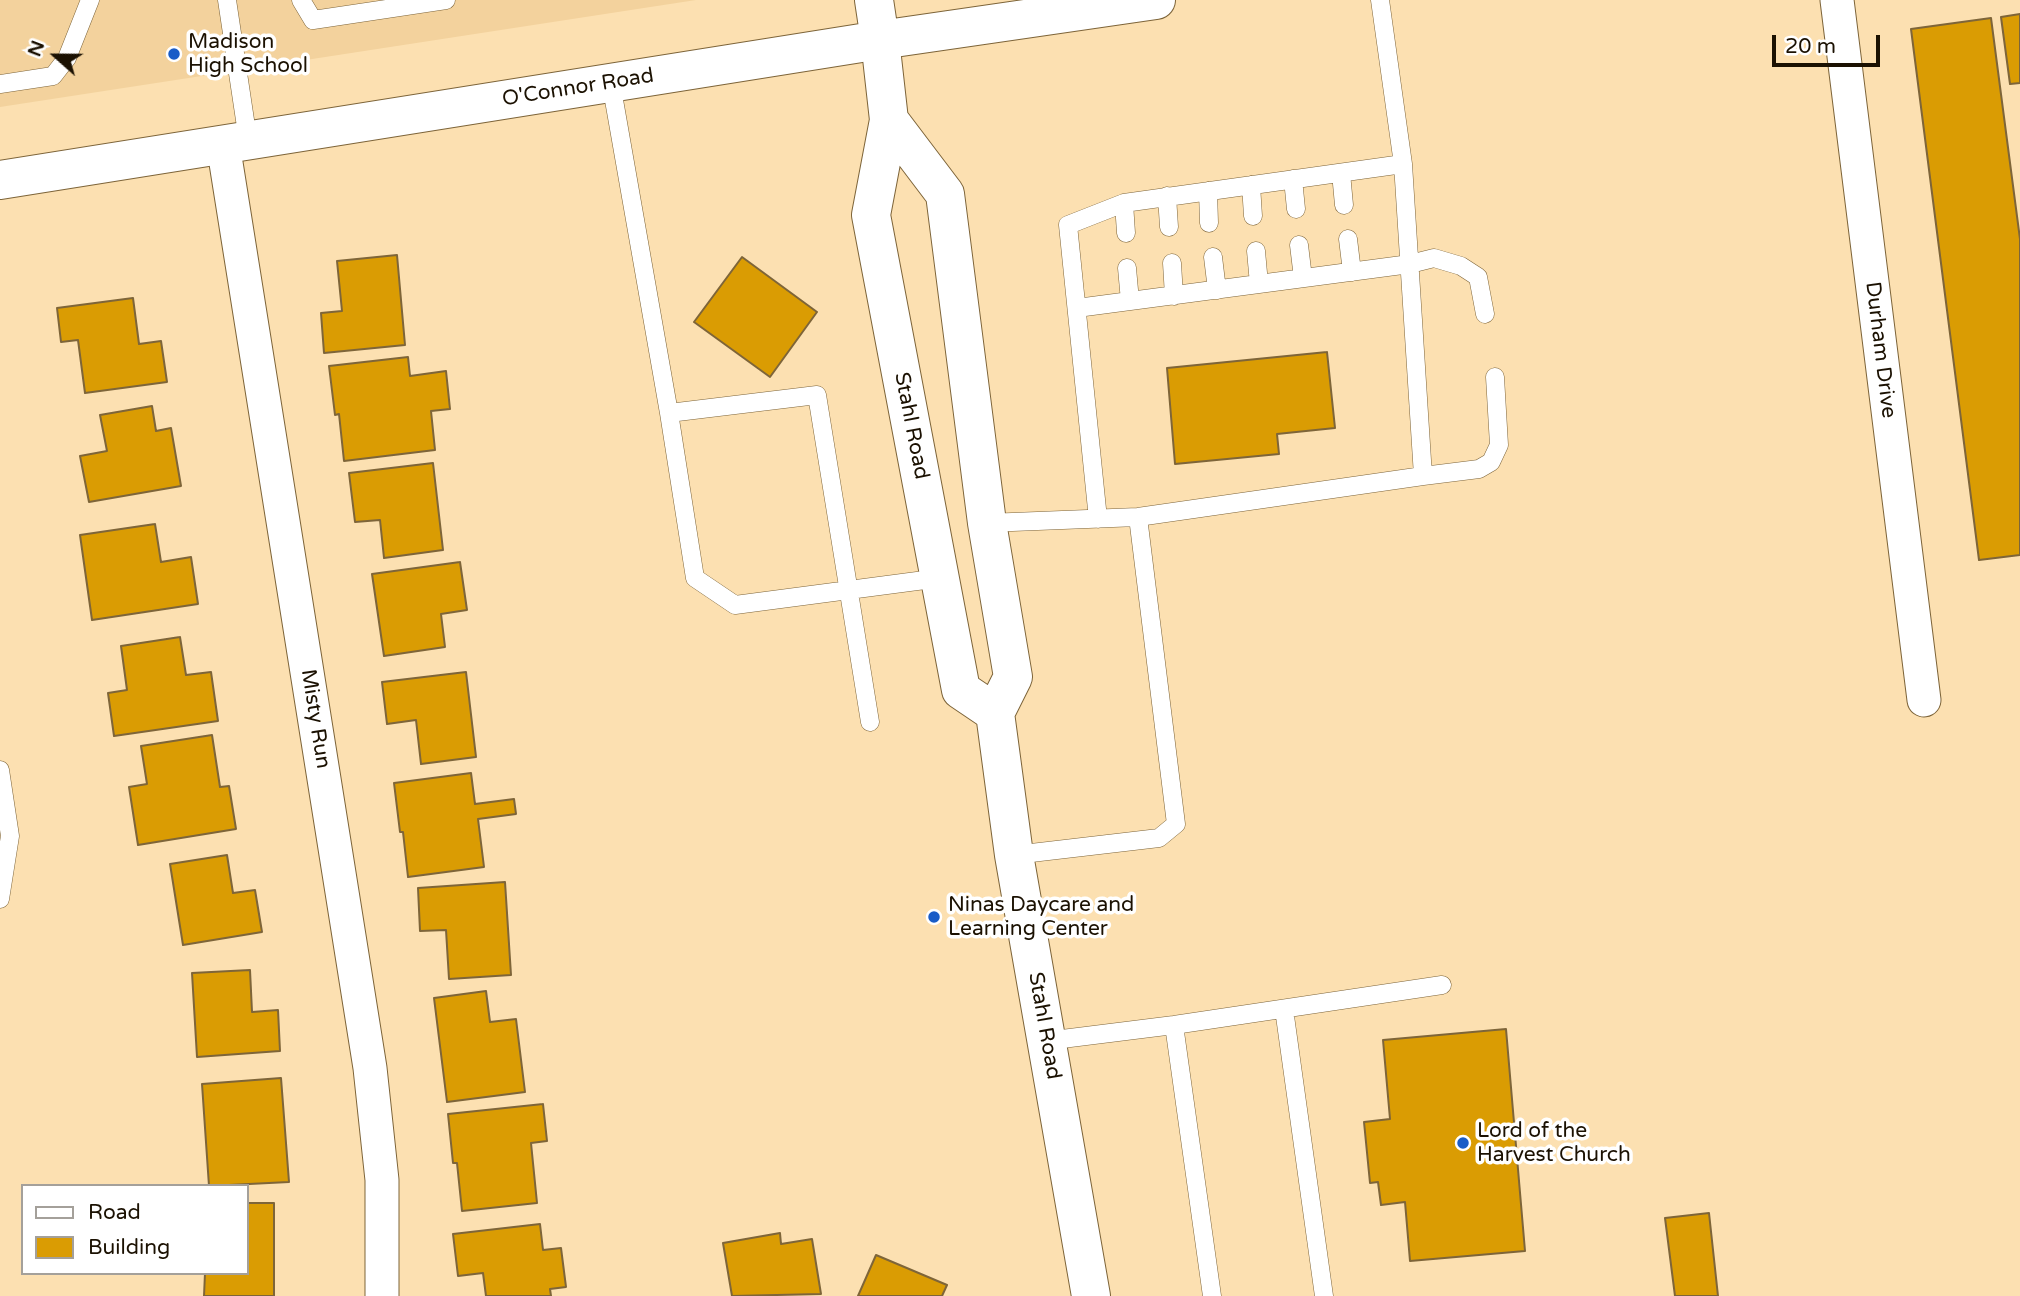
<!DOCTYPE html>
<html>
<head>
<meta charset="utf-8">
<style>
  body { margin:0 }
  #map { position:relative; width:2020px; height:1296px; overflow:hidden; background:#fce0b1; font-family:"Varela Round",sans-serif }
  canvas { display:block }
  .legend { position:absolute; left:21px; top:1184px; width:228px; height:91px; box-sizing:border-box; background:#fff; border:2px solid #a4a09a; margin:0; padding:9px 12px; list-style:none; font-size:21px; color:#1b1102 }
  .legend li { display:flex; align-items:center; gap:14px; height:35px }
  .legend b { width:35px; border:2px solid #a4a09a }
  .north { position:absolute; left:21px; top:21px; width:70px; height:70px; -webkit-text-stroke:5px #fff; paint-order:stroke; rotate:291deg; font-size:19px; font-weight:700; line-height:28px; text-align:center; color:#1b1102 }
  .north::after { content:''; display:block; margin:auto; width:24px; height:32px; background:#1b1102; clip-path:polygon(50% 0,100% 100%,50% 72%,0 100%) }
  .scale { position:absolute; left:1772px; top:35px; width:108px; height:32px; box-sizing:border-box; border:4px solid #1b1102; border-top:0; padding-left:9px; font-size:21px; line-height:24px; white-space:nowrap; color:#1b1102; -webkit-text-stroke:5px #fff; paint-order:stroke }
</style>
</head>
<body>
<div id="map">
<canvas width="2020" height="1296"></canvas>
<ul class="legend">
<li><b style="height:9px;background:#fff"></b>Road</li>
<li><b style="height:19px;background:#da9c03"></b>Building</li>
</ul>
<div class="north">N</div>
<div class="scale">20 m</div>
</div>
<script>
const c = document.querySelector('canvas').getContext('2d');
c.lineJoin = 'round';
function fillPath(path, color) {
  c.fillStyle = color;
  c.fill(path, 'evenodd');
}
function poly(rows) {
  const path = new Path2D();
  for (const r of rows) {
    path.moveTo(r[0], r[1]);
    for (let i = 2; i < r.length; i += 2) path.lineTo(r[i], r[i + 1]);
  }
  return path;
}
function stroke(path, color, width, dash) {
  c.strokeStyle = color;
  c.lineWidth = width;
  c.lineCap = dash ? 'butt' : 'round';
  c.setLineDash(dash || []);
  c.stroke(path);
}
function label(font, color, halo, rows, align = 'center') {
  c.font = font + ' "Varela Round",sans-serif';
  c.lineWidth = 7;
  c.setLineDash([]);
  c.textBaseline = 'middle';
  c.strokeStyle = halo;
  c.fillStyle = color;
  for (const [text, x, y, turn = 0] of rows) {
    c.save();
    c.translate(x, y);
    c.rotate((+turn || 0) * Math.PI / 180);
    c.textAlign = isNaN(turn) ? turn : align;
    if (halo) c.strokeText(text, 0, 0);
    c.fillText(text, 0, 0);
    c.restore();
  }
}
const built = poly([
  [0,0,696,0,0,107]
]);
const building = poly([
  [2020,14,2020,83,2010,84,2001,17,2020,14],
  [1991,18,2020,239,2020,555,1979,560,1911,29,1991,18],
  [397,255,405,345,324,353,321,313,342,311,337,261,397,255],
  [742,257,817,312,770,377,694,322,742,257],
  [133,298,139,344,161,341,167,382,85,393,78,340,61,342,57,308,133,298],
  [1327,352,1335,428,1277,434,1279,454,1175,464,1167,368,1327,352],
  [408,357,410,376,446,371,450,409,431,411,435,450,344,461,339,414,335,415,329,366,408,357],
  [152,406,156,431,171,428,181,486,89,502,80,456,107,451,100,415,152,406],
  [433,463,443,550,384,558,380,520,355,522,349,473,433,463],
  [155,524,161,562,191,557,198,604,92,620,80,535,155,524],
  [460,562,467,610,441,614,445,647,384,656,372,574,460,562],
  [180,637,186,675,211,672,218,721,114,736,108,693,127,690,121,646,180,637],
  [466,672,476,757,421,764,416,720,387,724,382,682,466,672],
  [212,735,220,787,229,786,236,829,138,845,129,787,147,784,141,746,212,735],
  [471,773,475,804,514,799,516,814,478,819,484,867,408,877,403,832,400,832,394,783,471,773],
  [227,855,233,893,255,890,262,932,183,945,170,864,227,855],
  [505,882,511,975,449,979,446,930,420,931,418,888,505,882],
  [250,970,252,1012,278,1010,280,1051,197,1057,192,973,250,970],
  [486,991,490,1022,516,1019,525,1092,447,1102,434,998,486,991],
  [1506,1029,1525,1251,1410,1261,1405,1202,1381,1205,1378,1182,1370,1183,1364,1122,1390,1119,1383,1040,1506,1029],
  [281,1078,289,1182,209,1186,202,1084,281,1078],
  [543,1104,547,1141,531,1143,537,1203,462,1211,457,1163,453,1163,448,1114,543,1104],
  [247,1203,274,1203,274,1296,204,1296,205,1273,247,1273,247,1203],
  [1709,1213,1718,1296,1675,1296,1665,1218,1709,1213],
  [540,1224,543,1250,561,1248,566,1287,550,1289,551,1296,486,1296,483,1273,458,1276,453,1234,540,1224],
  [780,1233,781,1244,812,1239,821,1294,732,1296,723,1243,780,1233],
  [876,1255,947,1285,942,1296,858,1296,876,1255]
]);
const service = poly([
  [227,0,248,140],
  [301,0,313,20,446,0],
  [611,83,669,413,695,578,735,605,940,578],
  [0,84,53,76,67,58,90,0],
  [1341,173,1344,205],
  [1293,179,1296,209],
  [1251,185,1253,216],
  [1208,191,1209,223],
  [1167,196,1169,227],
  [1124,203,1126,233],
  [1348,239,1352,272],
  [1299,245,1303,278],
  [1256,251,1259,284],
  [1213,257,1217,290],
  [1172,263,1174,296],
  [1127,268,1130,301],
  [1077,308,1410,264,1434,258,1461,266,1478,277,1485,314],
  [669,413,817,395,870,722],
  [1423,476,1479,469,1491,462,1499,445,1495,377],
  [1098,519,1068,225,1124,203,1403,164],
  [987,523,1138,517,1423,476,1403,164,1380,0],
  [0,770,10,836,0,899],
  [1014,855,1159,838,1176,824,1138,517],
  [1284,1009,1324,1296],
  [1174,1025,1212,1296],
  [1046,1041,1174,1025,1442,985]
]);
const minor = poly([
  [1837,0,1924,700],
  [223,144,370,1068,382,1180,382,1296]
]);
const tertiary = poly([
  [880,40,889,120,871,215,961,690,995,713],
  [889,120,945,194,987,523,1013,677,995,713,1014,855,1091,1296]
]);
const secondary = poly([
  [874,0,880,40],
  [0,180,880,40,1156,0]
]);
const markers = [
  [174,54,7,"#195cc7"],
  [934,917,7,"#195cc7"],
  [1463,1143,7,"#195cc7"]
];
const poiNames = [
  ["Madison",188,42],
  ["High School",188,66],
  ["Ninas Daycare and",948,905],
  ["Learning Center",948,929],
  ["Lord of the",1477,1131],
  ["Harvest Church",1477,1155]
];
const streetNames = [
  ["O'Connor Road",578,88,-9],
  ["Durham Drive",1880,350,83],
  ["Stahl Road",911,426,79],
  ["Misty Run",315,719,81],
  ["Stahl Road",1044,1026,80]
];
fillPath(built, '#f3d29d');
fillPath(building, '#da9c03');
stroke(building, '#7e6539', 2);
stroke(service, '#7d6439', 19);
stroke(minor, '#7d6439', 35);
stroke(tertiary, '#7d6439', 40);
stroke(secondary, '#7d6439', 40);
stroke(service, '#fff', 18);
stroke(minor, '#fff', 33);
stroke(tertiary, '#fff', 38);
stroke(secondary, '#fff', 38);
for (const [x, y, r, color] of markers) {
  const dot = new Path2D();
  dot.arc(x, y, r, 0, 2 * Math.PI);
  c.fillStyle = color;
  c.fill(dot);
  stroke(dot, '#fff', 2.5);
}
label('21px', '#1b1102', '#fff', poiNames, 'left');
label('21px', '#1b1102', '#fff', streetNames);
</script>
</body>
</html>
